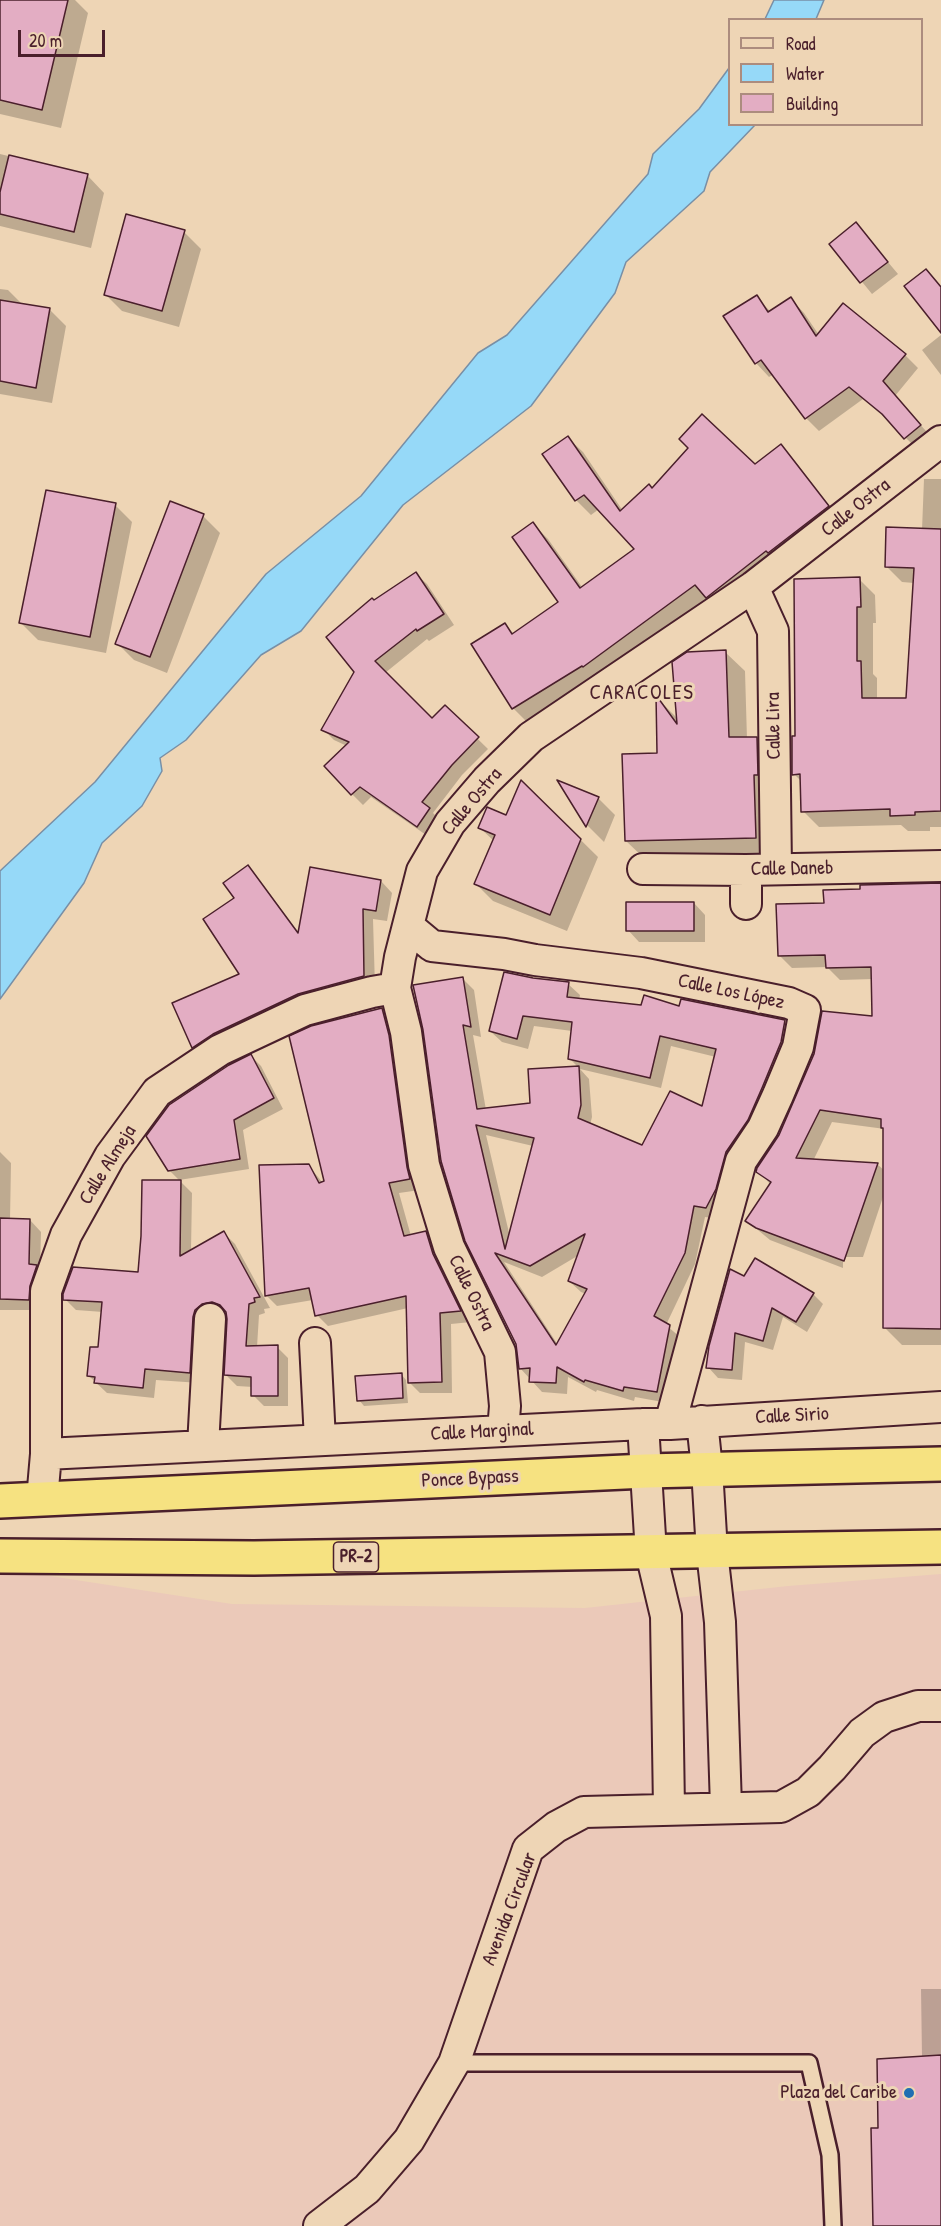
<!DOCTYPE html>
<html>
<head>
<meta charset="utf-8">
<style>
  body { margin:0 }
  #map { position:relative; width:941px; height:2226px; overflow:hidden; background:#eed5b5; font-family:"Patrick Hand",sans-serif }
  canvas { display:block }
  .legend { position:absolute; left:728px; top:18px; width:195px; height:108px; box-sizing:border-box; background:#eed5b5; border:2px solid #ac8c7e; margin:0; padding:8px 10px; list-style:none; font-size:18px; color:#4a1f2b }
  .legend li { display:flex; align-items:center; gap:12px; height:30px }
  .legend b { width:30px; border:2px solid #ac8c7e }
  .scale { position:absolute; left:18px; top:30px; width:87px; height:27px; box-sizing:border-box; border:3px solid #4a1f2b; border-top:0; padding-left:8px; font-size:18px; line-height:21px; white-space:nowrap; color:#4a1f2b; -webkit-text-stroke:4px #eed5b5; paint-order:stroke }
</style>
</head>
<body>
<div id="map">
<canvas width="941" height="2226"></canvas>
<ul class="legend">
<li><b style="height:8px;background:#eed5b5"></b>Road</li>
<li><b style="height:16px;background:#96d9f8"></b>Water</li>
<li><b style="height:16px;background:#e3adc3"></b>Building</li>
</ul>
<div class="scale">20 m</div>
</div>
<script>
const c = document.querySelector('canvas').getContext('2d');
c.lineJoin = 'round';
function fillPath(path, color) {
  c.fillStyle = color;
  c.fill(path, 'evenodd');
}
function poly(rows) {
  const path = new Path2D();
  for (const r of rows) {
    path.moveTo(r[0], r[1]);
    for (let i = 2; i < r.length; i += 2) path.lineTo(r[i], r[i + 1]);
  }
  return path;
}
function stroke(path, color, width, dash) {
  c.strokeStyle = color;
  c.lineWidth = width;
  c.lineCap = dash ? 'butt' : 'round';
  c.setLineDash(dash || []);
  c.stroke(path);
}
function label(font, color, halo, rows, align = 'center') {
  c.font = font + ' "Patrick Hand",sans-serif';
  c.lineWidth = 6;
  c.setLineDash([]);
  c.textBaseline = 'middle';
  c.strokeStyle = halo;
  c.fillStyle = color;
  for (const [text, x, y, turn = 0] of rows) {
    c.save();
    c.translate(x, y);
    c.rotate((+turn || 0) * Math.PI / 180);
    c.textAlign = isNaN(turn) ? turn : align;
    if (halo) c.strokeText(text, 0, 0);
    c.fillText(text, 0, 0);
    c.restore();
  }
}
const built = poly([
  [0,1572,24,1572,232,1604,585,1608,788,1586,941,1574,941,2226,0,2226]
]);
const water = poly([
  [774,0,824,0,816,19,765,19,774,0],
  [729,68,730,124,755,125,710,172,704,191,626,262,615,293,531,406,403,505,301,631,261,655,186,740,160,758,162,771,142,806,102,843,84,883,0,999,0,871,95,782,266,574,361,496,478,353,507,335,648,174,653,154,699,109,729,68]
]);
const shadow = poly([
  [0,0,75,0,88,13,61,128,0,114],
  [0,154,87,175,104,193,91,248,0,226],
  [856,224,898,274,872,294,831,244],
  [184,232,201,249,179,327,122,311,105,294],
  [0,289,8,290,23,305,49,309,66,326,52,403,0,394],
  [756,297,771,312,791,299,804,313,819,335,905,355,918,368,895,396,933,439,919,451,891,423,863,399,819,431,806,418,774,374,769,377,756,363,726,317],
  [941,335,941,375,922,350],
  [568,438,583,452,623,511,653,490,755,466,781,446,795,461,842,522,528,723,513,708,473,645,505,625,514,634,560,603,533,524,548,539,582,587,636,549,599,509,591,515,576,500,544,454],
  [924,479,941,479,941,827,930,827,930,831,908,831,901,825,819,827,803,811,802,782,794,774,797,737,859,579,875,595,876,623,873,623,873,674,877,678,877,700,908,700,914,583,902,582,886,566,922,530],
  [115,505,132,522,106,653,38,640,21,623],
  [203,516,220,533,167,673,134,660,117,643],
  [416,574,427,584,454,625,429,641,427,639,385,673,432,720,445,707,488,749,462,775,433,813,440,820,429,837,371,797,363,805,352,794,326,766,347,746,334,740,323,729,356,671,374,602],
  [725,652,745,671,747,739,756,738,776,758,775,857,646,860,626,841,658,754,658,699,678,719],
  [522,782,598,857,567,931,493,901,476,884,494,841,480,828,507,817],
  [560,783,598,798,615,815,604,842,588,826],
  [247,867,258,878,299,933,381,881,392,893,387,921,373,919,375,987,204,1058,193,1047,241,974,237,899],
  [941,885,941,1255,884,1194,863,1257,843,1257,843,1268,770,1240,747,1221,771,1185,758,1171,874,1018,873,979,840,980,827,967,792,968,779,955,825,904],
  [832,1122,885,1129,885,1171,877,1164,813,1161],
  [694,903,705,915,705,942,639,942,628,930],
  [463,979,474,990,481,1037,473,1035,486,1110,532,1105,579,1068,569,1058,572,1031,534,1026,528,1049,502,1042,490,1031,532,979,568,984,580,995,579,1000,680,1008,682,1000,785,1022,796,1033,718,1219,705,1217,695,1264,666,1325,681,1338,668,1403,635,1397,634,1401,597,1390,596,1392,568,1377,567,1394,542,1392,520,1368,517,1344,442,1161],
  [671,1046,716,1057,703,1108,643,1147,590,1125,592,1117,589,1079,580,1069,661,1088],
  [486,1135,533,1146,510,1237],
  [579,1255,569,1281,581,1292,586,1294,558,1345,504,1262,542,1277],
  [382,1009,393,1020,420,1190,399,1193,411,1236,426,1232,437,1244,471,1322,451,1324,452,1393,420,1393,409,1382,408,1308,328,1326,317,1315,313,1300,277,1306,266,1295,308,1165,323,1183],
  [251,1056,261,1066,283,1109,243,1130,249,1169,179,1180,169,1170],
  [0,1152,11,1163,10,1220,30,1220,41,1232,39,1310,0,1310],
  [181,1182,192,1193,191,1251,224,1233,235,1244,270,1308,264,1309,265,1313,259,1315,257,1347,277,1347,288,1358,288,1406,264,1406,253,1395,253,1387,237,1386,226,1375,228,1314,224,1312,213,1315,200,1383,156,1380,154,1398,107,1393,89,1376,100,1349,103,1312,76,1310,65,1299,140,1274],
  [745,1278,813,1294,823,1304,807,1332,783,1317,773,1350,745,1342,742,1380,718,1378,708,1367],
  [941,1286,941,1345,902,1345,885,1328],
  [401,1374,406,1380,408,1403,364,1406,359,1400],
  [921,1989,941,1989,941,2226,874,2226,879,2130,922,2057]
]);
const building = poly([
  [0,0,68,0,42,110,0,100,0,0],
  [9,155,88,174,74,232,0,214,0,192,9,155],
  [126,214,185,230,162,311,104,295,126,214],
  [856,222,888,262,860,283,829,244,856,222],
  [926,269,941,287,941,333,904,286,926,269],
  [757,295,768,312,791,297,816,336,843,303,906,354,883,381,921,425,904,439,882,414,849,387,805,419,761,360,755,364,723,316,757,295],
  [0,300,50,308,36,388,0,381,0,300],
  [702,414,755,464,781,444,829,506,768,553,766,551,706,598,695,585,583,667,582,666,512,709,471,644,505,623,512,634,558,602,512,537,533,522,580,588,634,549,584,495,575,501,542,454,568,436,620,511,649,484,652,488,688,448,679,439,702,414],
  [46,490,116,503,90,637,19,623,46,490],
  [170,501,204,514,150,657,115,644,170,501],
  [886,527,941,529,941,811,915,812,915,815,890,816,890,809,801,812,800,774,792,775,792,736,795,736,794,579,860,577,861,607,857,607,857,661,861,661,862,698,906,698,914,568,885,567,886,527],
  [416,572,444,614,417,631,416,629,375,661,432,718,445,705,479,737,452,765,422,802,430,808,417,827,360,787,351,795,324,766,349,742,321,730,354,672,326,637,372,598,374,600,416,572],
  [726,650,729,737,757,737,758,775,754,775,756,838,625,841,622,754,657,753,656,695,677,724,672,662,687,652,726,650],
  [521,780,581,839,550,915,474,884,495,835,478,828,487,807,506,815,521,780],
  [557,780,599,797,586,827,557,780],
  [248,865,298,933,310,867,381,880,376,911,363,909,364,976,298,994,213,1034,192,1048,172,1003,239,974,203,919,234,898,223,883,248,865],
  [941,883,941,1329,883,1328,883,1128,881,1128,881,1119,820,1110,796,1158,878,1163,844,1261,756,1228,745,1221,771,1182,756,1172,757,1168,779,1135,814,1054,822,1011,872,1016,871,967,826,968,825,955,778,956,776,904,824,903,823,890,860,889,860,885,941,883],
  [626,902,694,902,694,931,626,931,626,902],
  [504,972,533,978,569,982,567,997,641,1005,644,995,679,1006,681,999,785,1020,781,1042,762,1088,748,1120,726,1152,716,1189,706,1208,694,1206,685,1253,654,1316,670,1325,657,1392,624,1387,623,1391,585,1380,584,1382,557,1367,556,1383,529,1382,530,1368,519,1369,516,1344,465,1241,441,1161,423,1030,413,985,463,977,471,1027,463,1025,477,1109,530,1103,528,1069,579,1066,581,1105,578,1118,642,1145,670,1091,702,1106,716,1049,660,1036,650,1078,568,1059,572,1022,523,1016,517,1039,489,1031,504,972],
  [476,1125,534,1138,505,1249,476,1125],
  [585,1234,568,1281,587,1289,556,1345,495,1253,530,1266,585,1234],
  [382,1008,389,1035,407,1167,410,1179,389,1183,404,1236,426,1231,433,1254,461,1311,440,1313,442,1382,408,1383,406,1296,315,1316,309,1288,265,1296,259,1165,309,1164,319,1183,324,1181,289,1036,311,1026,382,1008],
  [251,1054,274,1098,234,1120,240,1159,168,1171,146,1136,169,1105,229,1065,251,1054],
  [142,1180,181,1180,180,1256,224,1231,260,1297,254,1298,255,1302,249,1304,246,1346,278,1345,278,1396,251,1396,251,1377,224,1375,227,1319,226,1312,220,1305,212,1302,202,1304,195,1310,193,1317,190,1373,145,1369,143,1388,94,1383,95,1377,87,1376,90,1347,98,1347,102,1302,63,1300,63,1294,73,1267,138,1272,141,1236,142,1180],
  [0,1218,30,1219,29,1264,37,1265,30,1286,29,1300,0,1299,0,1218],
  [755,1258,814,1293,796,1322,772,1308,763,1341,735,1333,732,1370,706,1368,709,1346,730,1269,744,1276,755,1258],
  [402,1373,403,1398,357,1401,355,1376,402,1373],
  [941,2055,941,2226,873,2226,871,2128,878,2128,877,2059,941,2055]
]);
const lane = poly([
  [454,2063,809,2063,830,2155,833,2226]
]);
const street = poly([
  [753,587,773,631,776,869],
  [643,869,746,870,941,866],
  [746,904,746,870],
  [408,926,432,946,504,954,535,960,641,973,789,1003,805,1010,798,1047,778,1095,763,1128,741,1161,670,1424],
  [315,1343,320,1440],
  [702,1421,707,1469,712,1552,720,1622,726,1807],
  [643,1424,651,1553,666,1616,669,1809],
  [503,1431,505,1406,500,1352,449,1247,424,1165,406,1032,395,988,400,957,422,871,450,823,487,780,531,737,753,587,941,441],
  [203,1446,210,1319],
  [46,1454,643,1424,670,1424,941,1407],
  [42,1500,46,1454,46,1291,66,1235,110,1156,157,1092,220,1050,305,1010,372,992,395,988],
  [319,2226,367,2189,409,2140,454,2063,528,1849,556,1827,584,1812,781,1807,808,1792,832,1768,862,1733,884,1717,918,1706,941,1706]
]);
const highway = poly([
  [0,1501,646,1471,941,1464],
  [0,1556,254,1558,941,1547]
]);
const markers = [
  [909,2093,6,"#1f6fb2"]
];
const shields = [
  [356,1557,45]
];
const shieldNames = [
  ["PR-2",356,1557]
];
const streetNames = [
  ["Calle Ostra",856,508,-38],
  ["Calle Lira",774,726,-91],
  ["Calle Ostra",472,802,-50],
  ["Calle Daneb",792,869,-1],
  ["Calle Los López",731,992,12],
  ["Calle Almeja",108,1165,-58],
  ["Calle Ostra",471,1293,64],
  ["Calle Sirio",792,1416,-3],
  ["Calle Marginal",482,1432,-3],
  ["Ponce Bypass",470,1479,-3],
  ["Avenida Circular",510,1909,-69]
];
const poiNames = [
  ["Plaza del Caribe",897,2093]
];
const neighbourhoodNames = [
  ["CARACOLES",642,693]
];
fillPath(built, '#ebc9b9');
fillPath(water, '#96d9f8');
stroke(water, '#788fa6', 1.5);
fillPath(shadow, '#0003');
fillPath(building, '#e3adc3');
stroke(building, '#4a1f2b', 1.5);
stroke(lane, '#4a1f2b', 20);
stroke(street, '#4a1f2b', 34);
stroke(highway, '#4a1f2b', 38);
stroke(lane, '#eed5b5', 15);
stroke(street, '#eed5b5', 30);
stroke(highway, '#f6e281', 33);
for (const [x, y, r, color] of markers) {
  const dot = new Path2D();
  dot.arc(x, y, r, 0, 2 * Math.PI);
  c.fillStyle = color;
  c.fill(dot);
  stroke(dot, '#eed5b5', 2);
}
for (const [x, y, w] of shields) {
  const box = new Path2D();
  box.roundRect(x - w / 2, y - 15, w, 30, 4.5);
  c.fillStyle = '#eed5b5';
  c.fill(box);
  stroke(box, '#4a1f2b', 1.5);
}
label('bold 18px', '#4a1f2b', null, shieldNames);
label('20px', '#4a1f2b', '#eed5b5', streetNames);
label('20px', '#4a1f2b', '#eed5b5', poiNames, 'right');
c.letterSpacing = '1.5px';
label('21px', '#4a1f2b', '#eed5b5', neighbourhoodNames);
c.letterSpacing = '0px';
</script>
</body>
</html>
